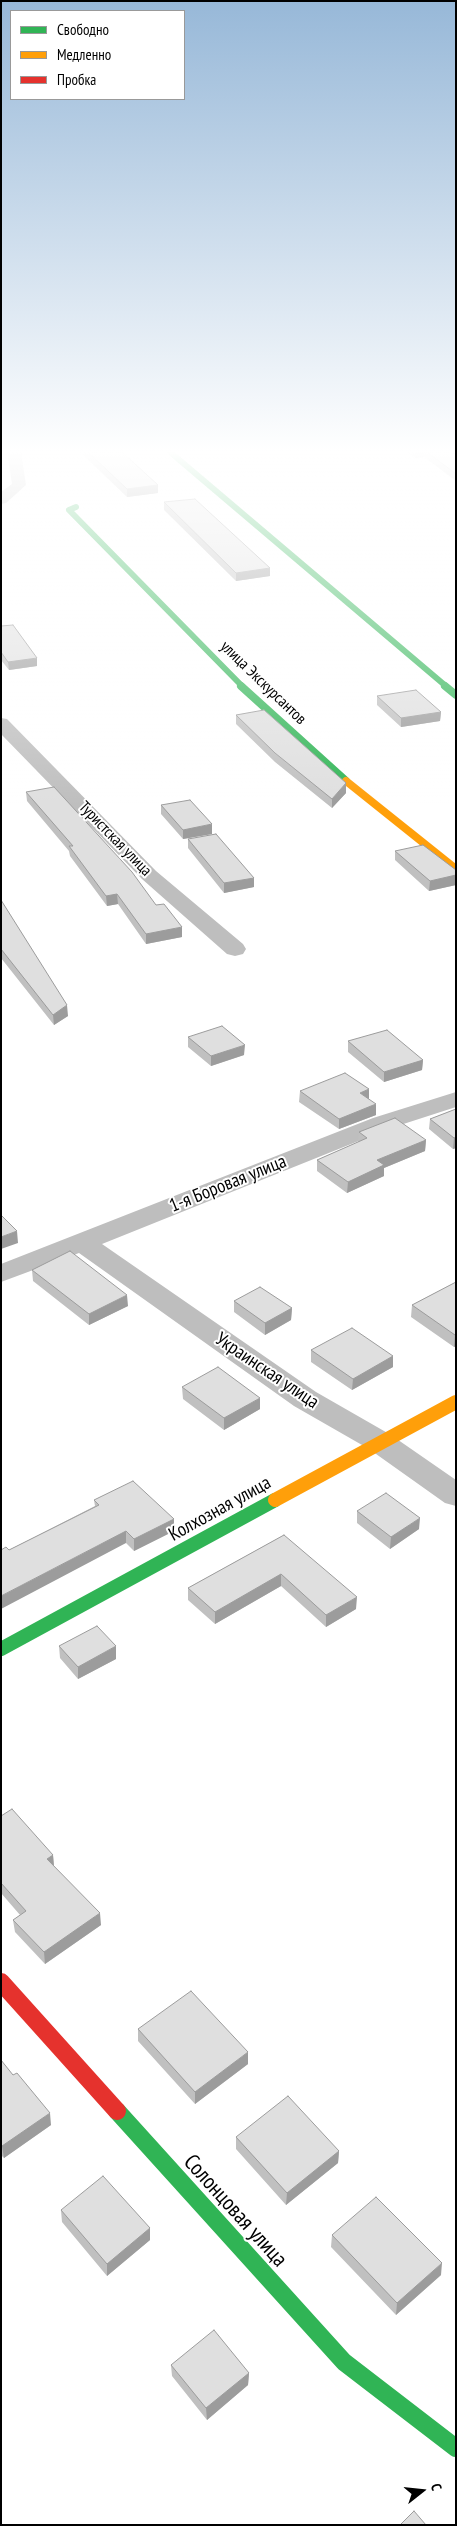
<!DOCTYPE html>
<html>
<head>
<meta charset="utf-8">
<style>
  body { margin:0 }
  #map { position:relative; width:457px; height:2526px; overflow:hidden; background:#fff; font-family:"PT Sans Narrow",sans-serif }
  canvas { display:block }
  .frame { position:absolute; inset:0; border:2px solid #000; pointer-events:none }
  .legend { position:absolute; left:10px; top:10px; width:175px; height:90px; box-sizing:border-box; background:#fff; border:1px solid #999; margin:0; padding:6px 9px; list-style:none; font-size:15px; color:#000 }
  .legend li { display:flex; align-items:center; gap:10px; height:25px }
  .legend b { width:25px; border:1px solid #999 }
  .north { position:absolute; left:397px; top:2466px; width:50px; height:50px; -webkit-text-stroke:4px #fff; paint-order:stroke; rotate:74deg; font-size:14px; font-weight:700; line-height:20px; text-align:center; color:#000 }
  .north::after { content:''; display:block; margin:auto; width:18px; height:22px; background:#000; clip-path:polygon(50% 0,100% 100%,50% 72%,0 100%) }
</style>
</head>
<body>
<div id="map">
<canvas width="457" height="2526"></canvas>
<div class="frame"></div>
<ul class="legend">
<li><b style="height:6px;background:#30b455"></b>Свободно</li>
<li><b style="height:6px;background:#ff9f0a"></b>Медленно</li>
<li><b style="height:6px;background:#e5322d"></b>Пробка</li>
</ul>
<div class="north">С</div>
</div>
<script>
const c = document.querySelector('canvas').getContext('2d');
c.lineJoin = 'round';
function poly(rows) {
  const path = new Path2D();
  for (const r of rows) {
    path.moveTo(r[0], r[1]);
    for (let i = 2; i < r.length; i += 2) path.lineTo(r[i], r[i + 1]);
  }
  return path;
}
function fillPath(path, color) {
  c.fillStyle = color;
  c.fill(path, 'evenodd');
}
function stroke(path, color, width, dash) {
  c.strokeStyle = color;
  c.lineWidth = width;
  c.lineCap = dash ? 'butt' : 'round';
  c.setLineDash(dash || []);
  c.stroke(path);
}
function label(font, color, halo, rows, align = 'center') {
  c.font = font + ' "PT Sans Narrow",sans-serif';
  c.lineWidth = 4;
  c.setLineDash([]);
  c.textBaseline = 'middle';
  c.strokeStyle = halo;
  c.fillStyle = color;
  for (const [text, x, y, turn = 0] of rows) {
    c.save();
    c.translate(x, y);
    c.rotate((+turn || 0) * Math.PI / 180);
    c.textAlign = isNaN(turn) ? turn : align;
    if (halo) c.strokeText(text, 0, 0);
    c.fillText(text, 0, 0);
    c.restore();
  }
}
const street = poly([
  [7,452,21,452,26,485,6,503,1,504,1,492,12,484,7,452],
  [1,718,7,719,156,871,243,944,246,949,243,954,235,956,227,954,142,879,1,734,1,718],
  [456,1092,456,1107,391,1128,102,1244,316,1392,391,1435,456,1480,456,1506,445,1503,369,1449,294,1406,79,1253,1,1282,1,1264,373,1118,456,1092]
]);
const fastFar3 = poly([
  [170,452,447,687],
  [76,507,69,510,243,687]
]);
const fastFar2 = poly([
  [241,686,346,781],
  [445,686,456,695]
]);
const fastFar1 = poly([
  [1,1649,275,1500]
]);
const fast = poly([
  [117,2111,344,2362,456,2448]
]);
const slowFar1 = poly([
  [346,781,456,869]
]);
const slow = poly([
  [275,1500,456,1402]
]);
const jam = poly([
  [1,1982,117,2111]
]);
const wall = poly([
  [80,452,122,452,158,485,158,493,127,497],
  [407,452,449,452,450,453,456,454,456,481,424,457,415,458],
  [164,502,270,568,270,576,236,581,164,510],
  [1,626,37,666,9,670,1,660],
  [377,696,441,712,440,721,401,727,377,705],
  [236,715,346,783,346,793,332,808,275,762,236,724],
  [26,792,156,905,182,937,146,944,118,904,107,906,70,856,69,851,27,801],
  [161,805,212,834,183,839,161,814],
  [188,839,254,878,254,887,224,893,188,848],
  [395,851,456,870,456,885,429,891,395,860],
  [1,900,68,1016,54,1025,1,958],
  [188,1037,244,1055,211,1066,188,1047],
  [348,1041,423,1060,422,1070,384,1082,348,1052],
  [300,1091,369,1099,376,1115,339,1129,299,1102],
  [456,1109,456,1148,453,1149,429,1129,430,1119],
  [359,1132,426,1140,425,1151,384,1168,384,1176,347,1193,317,1171,317,1160,358,1142],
  [32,1270,128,1306,89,1325,33,1281],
  [456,1282,456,1346,454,1347,411,1317,412,1305],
  [234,1301,292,1308,291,1320,265,1335,234,1312],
  [311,1350,393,1356,393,1367,352,1390,311,1362],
  [182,1387,260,1409,224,1430,183,1399],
  [94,1500,174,1519,174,1531,134,1551,126,1543,9,1550,95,1506],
  [357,1511,419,1529,390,1549,357,1523],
  [284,1535,356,1609,326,1627,281,1586,215,1624,188,1600,188,1588],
  [59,1646,116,1659,78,1679,60,1658],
  [1,1816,53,1855,54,1866,101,1925,45,1964,15,1932,13,1920,20,1915,1,1893],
  [138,2029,248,2064,195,2104,138,2041],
  [1,2060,51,2125,4,2158,1,2155],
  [236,2137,339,2151,338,2163,286,2205,236,2149],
  [61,2210,150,2228,150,2240,107,2276,62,2222],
  [332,2235,441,2275,396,2315,331,2247],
  [171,2365,249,2373,248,2385,207,2420,172,2376]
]);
const shadedWall = poly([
  [415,452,424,452,424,457,415,458],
  [158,485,158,493,127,497,127,489],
  [270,568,270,576,236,581,236,573],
  [37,658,37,666,9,670,8,662],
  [441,712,440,721,401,727,401,718],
  [346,783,346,793,332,808,332,799],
  [212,824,212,834,183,839,183,830],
  [456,875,456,885,429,891,430,881],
  [254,878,254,887,224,893,224,883],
  [117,894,118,904,107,906,106,896],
  [182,927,182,937,146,944,146,934],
  [67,1005,68,1016,54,1025,53,1015],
  [245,1045,244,1055,211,1066,211,1056],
  [423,1060,422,1070,384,1082,384,1072],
  [369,1089,369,1100,360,1093],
  [376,1104,376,1115,339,1129,339,1119],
  [456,1137,456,1148,453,1149,454,1138],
  [426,1140,425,1151,384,1168,384,1176,347,1193,348,1182,377,1160],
  [17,1231,18,1243,1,1249,1,1237],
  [127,1295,128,1306,89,1325,89,1314],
  [292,1308,291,1320,265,1335,265,1323],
  [455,1335,456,1335,456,1346,454,1347],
  [393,1356,393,1367,352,1390,353,1379],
  [260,1398,260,1409,224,1430,224,1418],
  [420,1518,419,1529,390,1549,391,1537],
  [174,1519,174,1531,134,1551,134,1539],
  [126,1531,126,1543,1,1609,1,1596],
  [281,1574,281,1586,215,1624,215,1612],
  [357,1597,356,1609,326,1627,326,1615],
  [116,1646,116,1659,78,1679,78,1667],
  [53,1855,54,1867,47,1859],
  [100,1913,101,1925,45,1964,44,1952],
  [248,2052,248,2064,195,2104,195,2092],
  [50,2113,51,2125,4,2158,2,2146],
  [339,2151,338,2163,286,2205,287,2193],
  [150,2228,150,2240,107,2276,107,2264],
  [442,2263,441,2275,396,2315,397,2303],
  [249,2373,248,2385,207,2420,206,2408]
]);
const building = poly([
  [88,452,122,452,158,485,127,489,88,452],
  [427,452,449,452,450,453,456,454,456,474,427,452],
  [195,499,270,568,236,573,164,502,195,499],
  [13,625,37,658,8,662,1,652,1,626,13,625],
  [416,690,441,712,401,718,377,696,416,690],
  [264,710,346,783,332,799,275,753,236,715,264,710],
  [54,787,132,872,156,905,164,904,182,927,146,934,117,894,106,896,69,846,73,846,26,792,54,787],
  [190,800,212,824,183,830,161,805,190,800],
  [216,834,254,878,224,883,188,839,216,834],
  [423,845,456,870,456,875,430,881,395,851,423,845],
  [1,900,67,1005,53,1015,1,949,1,900],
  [222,1026,245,1045,211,1056,188,1037,222,1026],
  [387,1030,423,1060,384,1072,348,1041,387,1030],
  [345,1073,369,1089,360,1093,376,1104,339,1119,300,1091,345,1073],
  [456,1109,456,1137,454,1138,430,1119,456,1109],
  [395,1118,426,1140,377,1160,384,1165,348,1182,317,1160,367,1138,359,1132,395,1118],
  [1,1215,17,1231,1,1237,1,1215],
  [70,1251,127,1295,89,1314,32,1270,70,1251],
  [456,1282,456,1335,455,1335,412,1305,456,1282],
  [260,1287,292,1308,265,1323,234,1301,260,1287],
  [352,1328,393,1356,353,1379,311,1350,352,1328],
  [218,1367,260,1398,224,1418,182,1387,218,1367],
  [133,1481,174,1519,134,1539,126,1531,1,1596,1,1550,6,1547,9,1550,99,1505,94,1500,133,1481],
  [386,1493,420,1518,391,1537,357,1511,386,1493],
  [284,1535,357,1597,326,1615,281,1574,215,1612,188,1588,284,1535],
  [97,1626,116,1646,78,1667,59,1646,97,1626],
  [12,1809,53,1855,47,1859,100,1913,44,1952,13,1920,26,1911,1,1883,1,1816,12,1809],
  [191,1991,248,2052,195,2092,138,2029,191,1991],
  [1,2060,13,2075,17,2073,50,2113,2,2146,1,2145,1,2060],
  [288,2096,339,2151,287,2193,236,2137,288,2096],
  [103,2176,150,2228,107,2264,61,2210,103,2176],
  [376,2197,442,2263,397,2303,332,2235,376,2197],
  [214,2330,249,2373,206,2408,171,2365,214,2330],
  [414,2511,426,2525,400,2525,414,2511]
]);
const farStreetnames = [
  ["улица Экскурсантов",263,683,44],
  ["Туристская улица",115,839,46]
];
const streetNames = [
  ["1-я Боровая улица",228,1184,-22],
  ["Украинская улица",267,1371,34],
  ["Колхозная улица",220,1509,-29]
];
const nearStreetnames = [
  ["Солонцовая улица",235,2211,48]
];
fillPath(street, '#bebebe');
stroke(fastFar3, '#30b455', 6);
stroke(fastFar2, '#30b455', 8);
stroke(fastFar1, '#30b455', 14);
stroke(fast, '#30b455', 18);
stroke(slowFar1, '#ff9f0a', 8);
stroke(slow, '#ff9f0a', 14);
stroke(jam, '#e5322d', 18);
fillPath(wall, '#c0c0c0');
fillPath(shadedWall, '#9c9c9c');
fillPath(building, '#dfdfdf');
stroke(building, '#9c9c9c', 1);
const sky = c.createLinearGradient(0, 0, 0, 806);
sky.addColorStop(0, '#97b8d8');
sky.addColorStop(0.56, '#fff');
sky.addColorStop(1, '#ffffff00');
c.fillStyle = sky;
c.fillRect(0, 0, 457, 806);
label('16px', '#000', '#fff', farStreetnames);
label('19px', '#000', '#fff', streetNames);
label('22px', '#000', '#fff', nearStreetnames);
</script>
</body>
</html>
